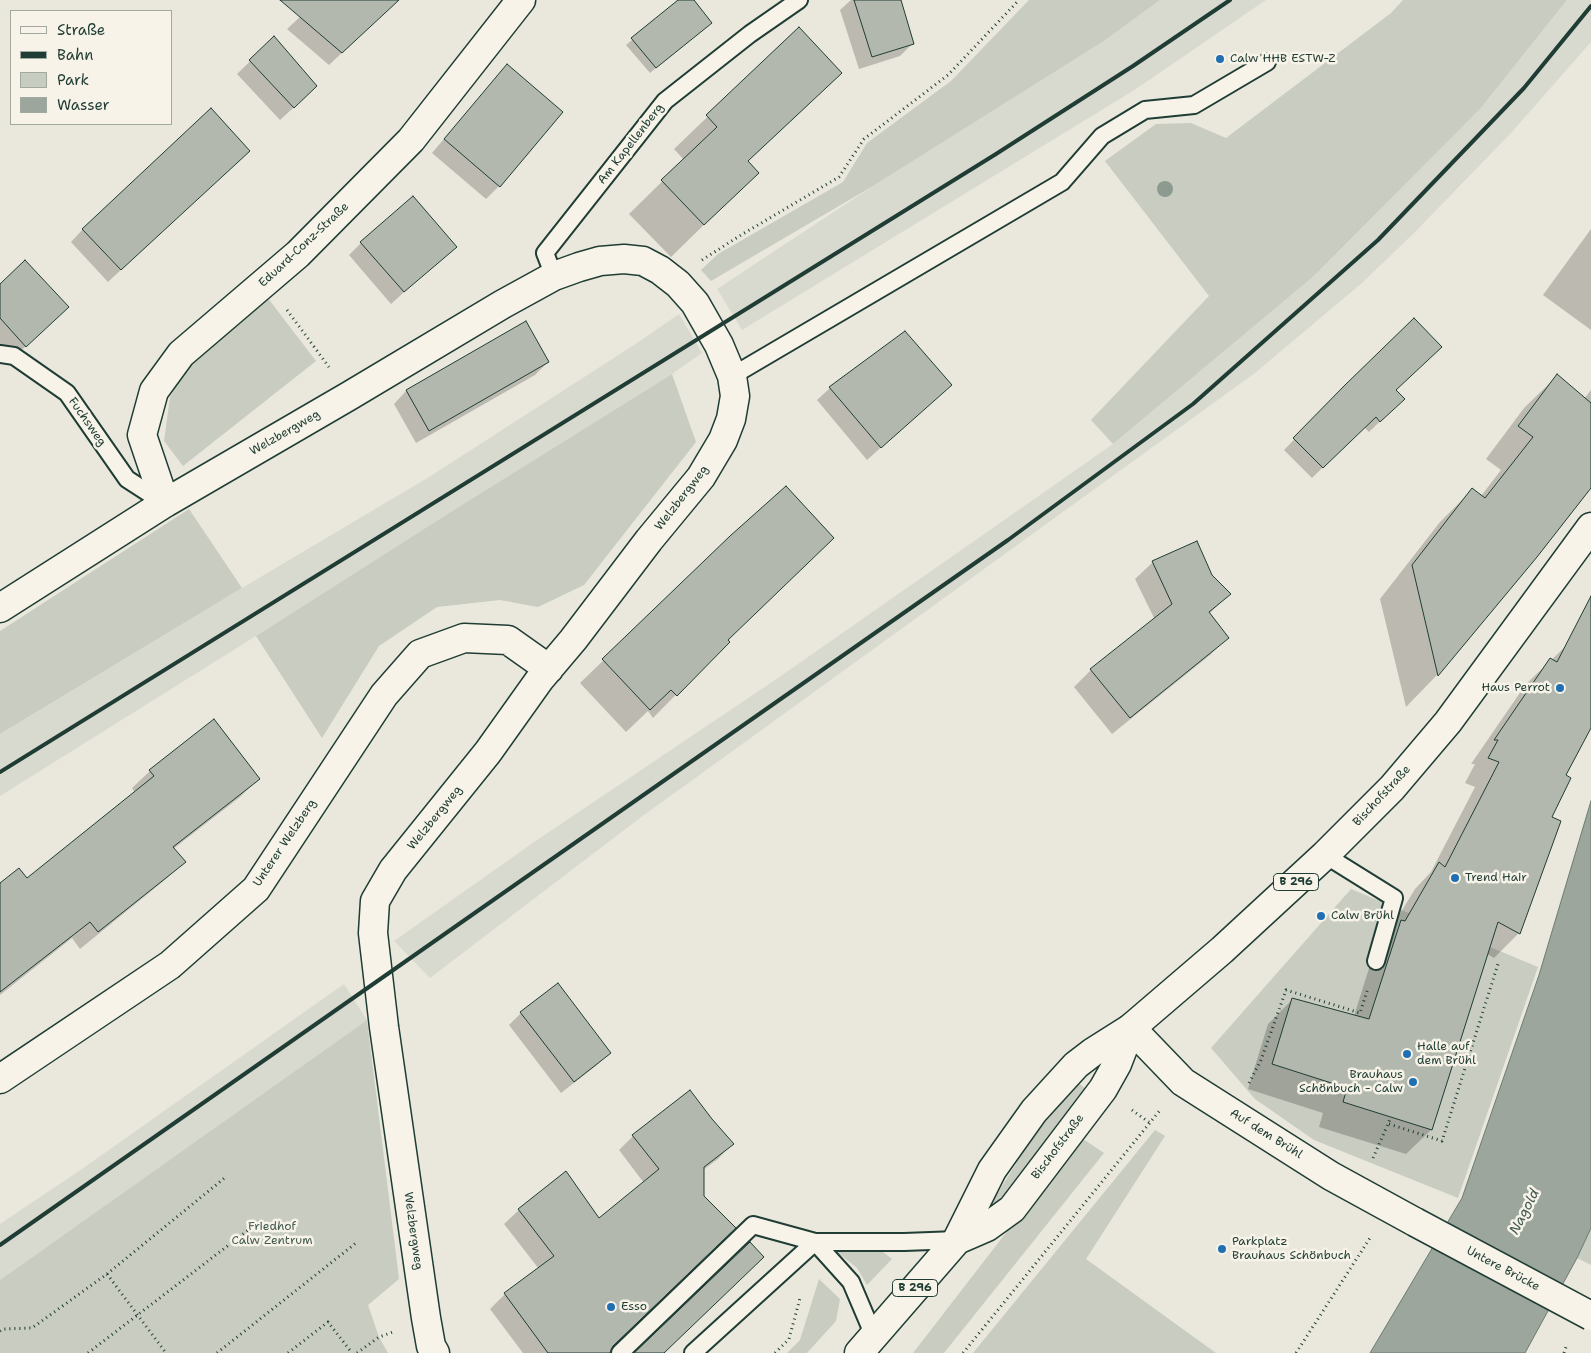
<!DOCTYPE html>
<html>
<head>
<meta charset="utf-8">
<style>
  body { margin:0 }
  #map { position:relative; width:1591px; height:1353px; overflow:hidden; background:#eae8dd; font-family:"Shantell Sans",sans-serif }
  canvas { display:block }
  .legend { position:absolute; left:10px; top:10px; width:162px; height:115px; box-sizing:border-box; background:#f7f3e8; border:1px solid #a1aaa0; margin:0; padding:6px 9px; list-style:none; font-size:15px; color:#1f3d34 }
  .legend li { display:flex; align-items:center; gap:10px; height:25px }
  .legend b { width:25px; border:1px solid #a1aaa0 }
</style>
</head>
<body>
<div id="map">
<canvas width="1591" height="1353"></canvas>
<ul class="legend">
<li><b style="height:6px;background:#f7f3e8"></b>Straße</li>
<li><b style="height:6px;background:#1f3d34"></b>Bahn</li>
<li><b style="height:14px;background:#c8ccc1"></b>Park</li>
<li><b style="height:14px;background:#9ca69c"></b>Wasser</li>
</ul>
</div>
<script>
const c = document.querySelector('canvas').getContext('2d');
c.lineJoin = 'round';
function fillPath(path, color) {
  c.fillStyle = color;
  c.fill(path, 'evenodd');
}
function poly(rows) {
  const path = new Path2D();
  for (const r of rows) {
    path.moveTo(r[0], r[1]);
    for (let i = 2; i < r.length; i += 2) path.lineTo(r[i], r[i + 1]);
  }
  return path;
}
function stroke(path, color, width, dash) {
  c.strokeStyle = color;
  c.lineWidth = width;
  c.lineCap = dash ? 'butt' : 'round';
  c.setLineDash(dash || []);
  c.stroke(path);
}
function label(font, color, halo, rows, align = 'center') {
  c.font = font + ' "Shantell Sans",sans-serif';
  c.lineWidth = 5;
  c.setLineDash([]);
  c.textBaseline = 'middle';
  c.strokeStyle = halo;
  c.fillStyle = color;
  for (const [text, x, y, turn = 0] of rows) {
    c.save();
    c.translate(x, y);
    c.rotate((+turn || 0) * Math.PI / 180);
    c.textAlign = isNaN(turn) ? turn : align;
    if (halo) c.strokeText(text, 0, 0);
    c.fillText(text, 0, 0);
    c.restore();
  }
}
const built = poly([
  [1160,0,1266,0,1136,89,742,330,717,289,873,186,1104,41],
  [1567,0,1591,0,1591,42,1511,133,1415,232,1362,283,1255,373,640,818,430,978,394,941,537,840,778,678,1113,444,1314,276,1480,109],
  [679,314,702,353,672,374,449,513,256,636,0,796,0,734,242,588,429,477,637,343],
  [344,984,367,1020,0,1280,0,1224,79,1171]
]);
const green = poly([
  [1029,0,1160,0,1104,41,873,186,711,281,701,270,718,254,843,182,867,143,951,81],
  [1403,0,1567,0,1480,109,1314,276,1113,444,1091,420,1209,296,1105,161,1156,124,1191,123,1226,138,1391,13],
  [267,297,316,361,183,466,164,441,170,397,192,359],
  [672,374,696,442,584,585,538,607,500,600,437,607,379,646,322,738,256,636,449,513],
  [189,509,242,588,0,734,0,631],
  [1351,889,1538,967,1458,1198,1314,1140,1255,1099,1211,1048],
  [367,1020,399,1279,368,1305,379,1337,388,1353,0,1353,0,1280],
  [1076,1081,1087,1090,1000,1212,989,1207,1024,1151],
  [1155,1130,1165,1136,1086,1259,1216,1353,973,1353],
  [1080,1137,1104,1153,944,1353,913,1353],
  [1591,1228,1591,1265,1577,1258],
  [839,1247,883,1252,892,1259,867,1285,857,1268,837,1252],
  [819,1279,840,1299,836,1321,807,1353,787,1353,800,1340]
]);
const water = poly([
  [1591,801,1591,1228,1577,1258,1525,1353,1370,1353,1462,1198,1539,975,1591,801]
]);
const shadow = poly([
  [318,0,398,0,329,65,287,29],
  [680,0,692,0,710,23,650,73,626,45],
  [851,0,900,0,913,43,900,56,859,69,840,10],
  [799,29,808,105,747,162,757,173,671,257,629,214,684,160,674,149],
  [274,38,303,99,280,120,237,74],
  [507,66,499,186,486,199,432,153,495,79],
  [235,163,108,282,71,242,83,229],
  [1591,229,1591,330,1543,295],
  [361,243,455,246,391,304,349,255],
  [0,286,54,320,13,358,0,344],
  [525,323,548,362,535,375,416,443,394,404,406,391],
  [905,332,937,397,867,460,817,400,830,388],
  [1557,376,1584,399,1591,390,1591,486,1536,556,1437,675,1406,707,1380,599,1440,522,1473,489,1481,496,1501,470,1486,459,1524,408],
  [1346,386,1395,390,1403,399,1369,432,1364,427,1312,478,1284,450],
  [731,537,726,640,728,642,653,718,648,711,626,732,580,683],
  [1196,542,1211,576,1229,594,1209,614,1227,638,1210,655,1112,734,1074,687,1091,670,1155,620,1135,579,1153,562],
  [1566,646,1591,653,1591,710,1564,775,1550,817,1519,933,1494,958,1487,954,1431,1130,1406,1154,1319,1127,1323,1113,1248,1089,1268,1024,1293,999,1354,1016,1376,946,1387,935,1415,889,1431,872,1475,787,1465,783,1475,764,1471,764,1526,684],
  [213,721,258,779,240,797,173,849,184,862,166,879,80,949,72,938,0,995,0,884,27,880,135,793,132,788,150,771],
  [521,1013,609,1053,597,1065,561,1093,509,1025],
  [633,1136,732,1144,718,1159,703,1170,611,1346,610,1353,523,1353,490,1309,505,1294,539,1269,504,1224,519,1210,599,1220,644,1183,619,1150]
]);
const building = poly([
  [280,0,399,0,342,53,280,0],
  [678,0,694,0,712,23,656,68,631,38,678,0],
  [854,0,901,0,914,44,872,57,854,0],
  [799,27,842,73,748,161,759,173,704,225,661,180,717,127,706,115,799,27],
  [274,36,317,86,294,108,249,60,274,36],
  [507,64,563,112,500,187,444,139,507,64],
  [211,108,250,151,121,270,82,229,211,108],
  [413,196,457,247,404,292,360,242,413,196],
  [25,260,69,307,26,347,0,318,0,284,25,260],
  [1414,318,1442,347,1396,390,1405,399,1380,422,1376,417,1323,468,1293,438,1345,385,1414,318],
  [526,321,549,362,429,431,406,390,526,321],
  [905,331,952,385,881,448,829,387,905,331],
  [1557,374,1591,403,1591,488,1537,557,1438,676,1412,565,1472,488,1485,498,1533,437,1518,426,1557,374],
  [786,486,834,538,728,640,730,642,677,696,671,690,650,710,602,659,730,536,786,486],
  [1197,541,1212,575,1231,594,1209,612,1229,638,1130,718,1090,669,1172,604,1152,561,1197,541],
  [1591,596,1591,728,1566,775,1571,778,1552,817,1561,821,1520,934,1498,922,1432,1130,1343,1102,1347,1088,1272,1064,1292,998,1369,1019,1401,920,1405,921,1439,862,1445,867,1499,762,1488,758,1498,740,1494,740,1550,658,1557,662,1591,596],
  [214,719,260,779,173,847,186,862,98,932,90,922,0,992,0,883,19,868,27,878,154,776,149,770,214,719],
  [558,983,611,1053,574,1082,520,1012,558,983],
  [690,1090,712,1119,734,1144,704,1167,704,1196,736,1228,613,1346,610,1353,548,1353,504,1293,554,1256,518,1209,566,1171,599,1218,659,1169,632,1135,690,1090],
  [750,1242,764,1257,664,1353,634,1353,750,1242]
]);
const path = poly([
  [702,260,741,235,839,177,864,139,948,75,1019,0],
  [287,310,329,367],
  [1249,1083,1261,1060,1286,990,1360,1013,1368,988],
  [1132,1110,1150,1123],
  [1389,1124,1442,1141,1498,964],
  [1373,1158,1391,1117],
  [107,1274,166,1353],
  [0,1331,3,1329,32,1328,107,1274,227,1176],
  [88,1353,260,1221],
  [217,1353,356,1243],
  [288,1353,328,1322,352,1353],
  [357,1353,379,1337,393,1332],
  [775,1353,789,1339,800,1298],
  [963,1353,1161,1109],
  [1296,1353,1370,1238],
  [1564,1353,1567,1344]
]);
const service = poly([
  [554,276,545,253,665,101,750,34,799,0],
  [0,354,14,356,67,393,127,479,164,503],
  [732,376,1062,182,1102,136,1145,110,1194,105,1267,62],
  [1325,855,1394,898,1376,961],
  [815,1242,851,1282,874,1336],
  [620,1353,753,1225,815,1242,904,1242,957,1240],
  [693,1353,815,1242]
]);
const minor = poly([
  [165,503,142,435,154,391,181,354,298,254,411,140,521,0],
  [0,608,165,503,349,396,503,304,554,276,579,267,600,261,624,259,643,261,660,270,678,284,695,303,719,345,732,376,735,396,731,419,723,440,701,477,649,540,573,640,540,679,488,752,393,870,375,901,373,933,384,1027,426,1318,431,1346,435,1353],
  [1131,1028,1183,1082,1331,1176,1415,1222],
  [0,1079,170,965,256,889,384,695,420,654,464,638,508,640,549,669]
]);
const primary = poly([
  [957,1240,987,1227,1012,1209,1103,1089,1117,1064,1131,1028],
  [859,1353,957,1240,992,1170,1034,1111,1076,1065,1093,1052,1131,1028,1222,950,1325,855,1392,788,1448,722,1591,527]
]);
const rail = poly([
  [0,772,996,154,1133,66,1230,0],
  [0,1245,1008,540,1193,404,1378,240,1524,88,1591,6]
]);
const minorBridge = poly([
  [1415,1222,1591,1316]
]);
const trees = [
  [1165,189]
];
const markers = [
  [1220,59,5,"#1f6fb2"],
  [1560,688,5,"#1f6fb2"],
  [1455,878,5,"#1f6fb2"],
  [1321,916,5,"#1f6fb2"],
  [1407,1054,5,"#1f6fb2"],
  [1413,1082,5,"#1f6fb2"],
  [1222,1249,5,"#1f6fb2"],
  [611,1307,5,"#1f6fb2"]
];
const shields = [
  [1296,882,45],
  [915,1288,45]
];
const shieldNames = [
  ["B 296",1296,882],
  ["B 296",915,1288]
];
const poiNames = [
  ["Calw HHB ESTW-Z",1230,59],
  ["Haus Perrot",1550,688,"right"],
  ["Trend Hair",1465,878],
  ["Calw Brühl",1331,916],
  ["Halle auf",1417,1047],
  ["dem Brühl",1417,1061],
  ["Brauhaus",1403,1075,"right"],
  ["Schönbuch - Calw",1403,1089,"right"],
  ["Parkplatz",1232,1242],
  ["Brauhaus Schönbuch",1232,1256],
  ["Esso",621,1307]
];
const streetNames = [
  ["Am Kapellenberg",631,144,-52],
  ["Eduard-Conz-Straße",304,245,-43],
  ["Fuchsweg",87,422,55],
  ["Welzbergweg",285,433,-30],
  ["Welzbergweg",682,498,-52],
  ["Bischofstraße",1382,796,-47],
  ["Welzbergweg",435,818,-51],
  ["Unterer Welzberg",285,843,-56],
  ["Auf dem Brühl",1266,1134,32],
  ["Bischofstraße",1058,1147,-53],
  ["Welzbergweg",413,1231,82],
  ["Untere Brücke",1503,1269,28]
];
const parkNames = [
  ["Friedhof",272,1227],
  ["Calw Zentrum",272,1241]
];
const waterNames = [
  ["Nagold",1525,1212,-63]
];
fillPath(built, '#d9dacf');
fillPath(green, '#c8ccc1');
fillPath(water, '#9ca69c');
stroke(water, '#6a7c72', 1);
fillPath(shadow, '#0003');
fillPath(building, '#b2b8ae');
stroke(building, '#1f3d34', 1);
stroke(service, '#1f3d34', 20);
stroke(minor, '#1f3d34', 31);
stroke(primary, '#1f3d34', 31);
stroke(path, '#1f3d34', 3, [1, 4]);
stroke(service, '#f7f3e8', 16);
stroke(minor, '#f7f3e8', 28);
stroke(primary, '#f7f3e8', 28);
stroke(rail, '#1f3d34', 4);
stroke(minorBridge, '#1f3d34', 31, []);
stroke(minorBridge, '#f7f3e8', 28);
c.fillStyle = '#8d9a8f';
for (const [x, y] of trees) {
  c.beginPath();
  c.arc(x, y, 8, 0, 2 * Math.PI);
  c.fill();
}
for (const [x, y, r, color] of markers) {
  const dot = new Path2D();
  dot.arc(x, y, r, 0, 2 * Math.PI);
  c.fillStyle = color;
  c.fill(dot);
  stroke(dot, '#f7f3e8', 2);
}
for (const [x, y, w] of shields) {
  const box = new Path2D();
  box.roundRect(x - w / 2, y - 8.5, w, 17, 4);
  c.fillStyle = '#f7f3e8';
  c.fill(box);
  stroke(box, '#1f3d34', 1);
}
label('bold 11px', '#1f3d34', null, shieldNames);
label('12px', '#1f3d34', '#f7f3e8', poiNames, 'left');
label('12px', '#1f3d34', '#f7f3e8', streetNames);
label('12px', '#415a50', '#f7f3e8', parkNames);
label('italic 14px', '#445c53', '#f7f3e8', waterNames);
</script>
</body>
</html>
